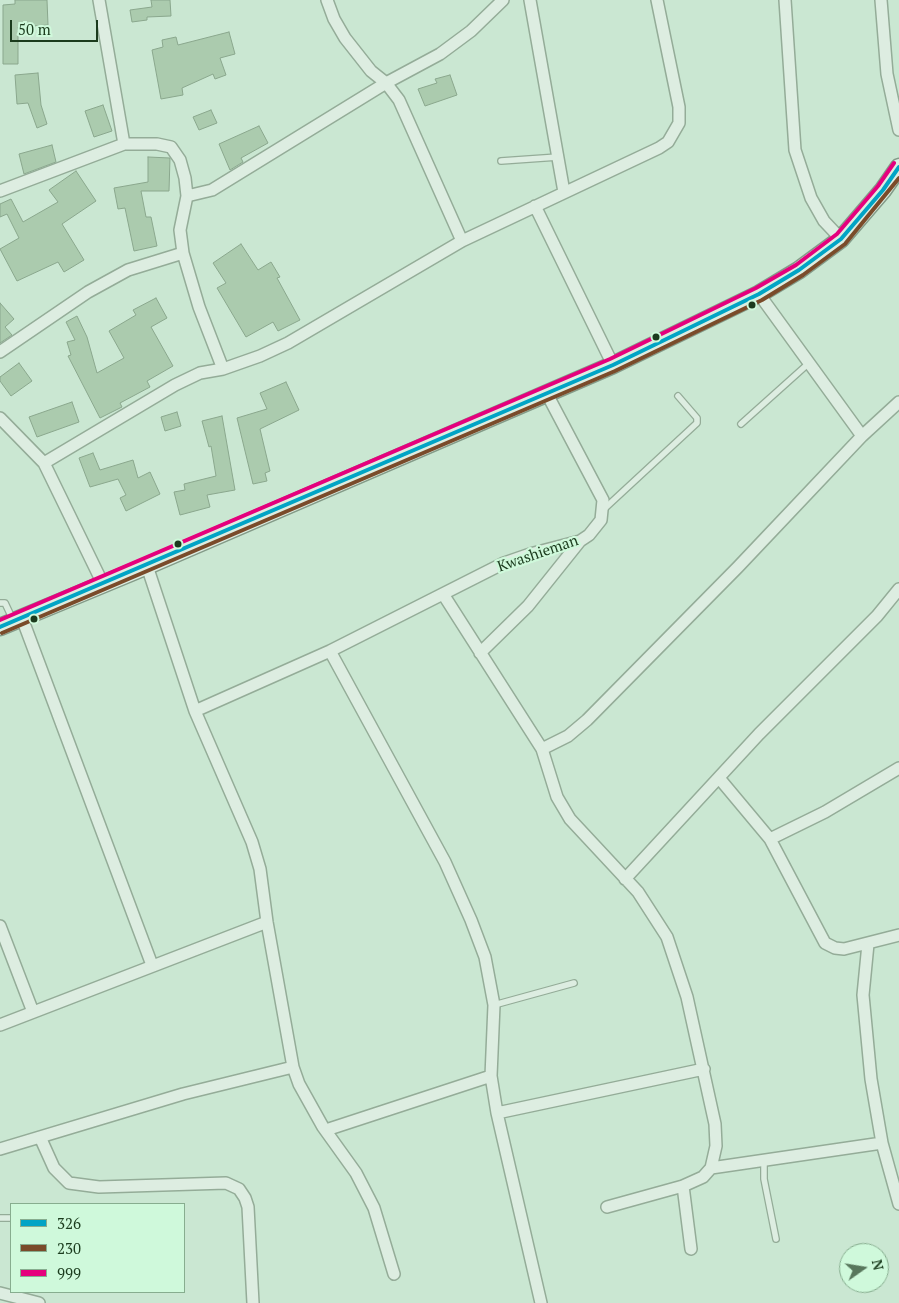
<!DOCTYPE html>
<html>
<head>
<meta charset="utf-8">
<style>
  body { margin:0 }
  #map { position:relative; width:899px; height:1303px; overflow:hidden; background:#cae7d2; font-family:"PT Serif",serif }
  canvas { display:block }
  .legend { position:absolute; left:10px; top:1203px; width:175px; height:90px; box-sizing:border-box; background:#cff9db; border:1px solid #87ad8f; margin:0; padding:6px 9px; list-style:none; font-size:15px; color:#1b3b1d }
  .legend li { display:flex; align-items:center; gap:10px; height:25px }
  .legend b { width:25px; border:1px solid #87ad8f }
  .north { position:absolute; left:839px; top:1243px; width:50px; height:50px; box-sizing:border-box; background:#cff9db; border:1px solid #87ad8f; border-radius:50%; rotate:77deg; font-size:14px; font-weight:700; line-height:20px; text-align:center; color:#1b3b1d }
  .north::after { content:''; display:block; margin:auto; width:18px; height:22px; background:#58775c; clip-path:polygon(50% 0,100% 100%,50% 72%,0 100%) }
  .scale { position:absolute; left:10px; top:20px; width:88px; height:22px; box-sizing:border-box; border:2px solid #1b3b1d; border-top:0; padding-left:6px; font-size:15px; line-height:18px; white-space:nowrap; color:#1b3b1d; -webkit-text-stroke:4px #cff9db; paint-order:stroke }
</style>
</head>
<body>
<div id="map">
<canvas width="899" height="1303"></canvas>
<ul class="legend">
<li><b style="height:6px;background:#01a4c5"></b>326</li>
<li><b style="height:6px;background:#7a4b2a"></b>230</li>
<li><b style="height:6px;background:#e5007d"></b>999</li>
</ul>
<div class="north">N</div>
<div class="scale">50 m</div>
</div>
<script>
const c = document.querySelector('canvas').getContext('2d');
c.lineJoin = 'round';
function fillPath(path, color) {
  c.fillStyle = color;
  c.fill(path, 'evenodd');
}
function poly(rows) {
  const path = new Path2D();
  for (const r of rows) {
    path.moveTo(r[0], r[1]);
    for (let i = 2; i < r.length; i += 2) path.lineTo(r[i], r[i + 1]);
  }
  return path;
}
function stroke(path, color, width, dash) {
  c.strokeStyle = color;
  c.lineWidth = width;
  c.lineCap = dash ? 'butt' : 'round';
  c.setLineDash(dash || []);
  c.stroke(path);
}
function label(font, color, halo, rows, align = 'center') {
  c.font = font + ' "PT Serif",serif';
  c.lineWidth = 4.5;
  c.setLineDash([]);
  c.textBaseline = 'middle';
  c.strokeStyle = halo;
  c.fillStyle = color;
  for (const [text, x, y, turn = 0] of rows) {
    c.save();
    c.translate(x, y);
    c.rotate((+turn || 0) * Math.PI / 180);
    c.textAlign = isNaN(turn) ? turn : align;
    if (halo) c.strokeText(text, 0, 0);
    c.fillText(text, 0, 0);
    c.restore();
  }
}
const building = poly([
  [15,0,47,0,48,25,18,27,18,64,3,64,3,5,15,4,15,0],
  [151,0,170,0,171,16,147,17,147,20,132,22,130,10,152,7,151,0],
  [229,32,235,54,220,58,226,75,215,79,213,74,182,88,183,95,161,99,152,50,163,47,162,40,176,37,178,45,229,32],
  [38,73,41,105,47,124,37,128,28,103,17,104,15,75,38,73],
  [450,75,457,95,425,106,418,89,437,83,435,79,450,75],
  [103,105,112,131,94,137,85,111,103,105],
  [211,110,217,123,199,130,193,117,211,110],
  [259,126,268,143,241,158,243,162,230,170,219,144,259,126],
  [52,145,56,162,24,174,19,154,52,145],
  [148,157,170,158,169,191,141,191,146,217,151,217,157,246,134,251,125,208,118,209,114,188,148,182,148,157],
  [76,171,96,201,62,224,84,260,64,272,58,262,17,281,0,249,19,238,7,214,0,217,0,204,11,199,23,222,58,202,49,190,76,171],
  [241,244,258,270,271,262,280,277,277,278,300,320,278,331,273,322,246,337,217,288,226,283,213,263,241,244],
  [156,298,167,318,151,327,173,366,147,381,150,387,120,403,122,407,100,418,68,356,71,355,67,342,75,340,66,322,77,316,87,337,97,373,124,358,109,331,136,315,133,310,156,298],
  [0,303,14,319,5,327,12,335,0,343,0,303],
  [19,363,32,381,11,396,0,381,0,377,19,363],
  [286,382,299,410,260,429,270,471,265,473,267,481,253,484,237,418,267,409,260,393,286,382],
  [72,402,79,422,37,437,29,417,72,402],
  [177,412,181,426,165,431,161,417,177,412],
  [222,416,235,490,207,495,210,507,180,515,174,492,185,490,184,484,216,476,211,446,209,447,202,421,222,416],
  [93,453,100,470,133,460,138,478,150,472,160,494,126,511,120,498,126,495,118,479,90,487,79,458,93,453]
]);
const service = poly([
  [501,161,558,157],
  [741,424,809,363],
  [603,510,697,423,697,418,678,396],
  [0,603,5,603,13,620],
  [494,1005,574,983],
  [764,1161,764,1179,776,1239],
  [0,1218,10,1218]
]);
const minor = poly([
  [99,0,124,144],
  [327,0,334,19,345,38,371,71,386,83,399,100,462,241],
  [530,0,564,192],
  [785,0,795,150,811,198,824,221,841,239],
  [881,0,887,74,899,130],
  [0,191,124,144,157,144,171,147,180,160,185,178,187,196,180,230,183,253,199,307,223,369],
  [187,196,212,190,386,83,440,54,471,31,503,0],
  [535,206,613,365],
  [759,294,862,436],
  [0,352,88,292,128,270,183,253],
  [0,418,44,463,103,584],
  [44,463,175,385,200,373,223,369,260,356,288,343,462,241,659,148,668,142,679,123,679,107,657,0],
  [147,566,195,711,252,842,260,869,267,922,293,1067,299,1084,323,1127,356,1173,374,1208,394,1274],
  [443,594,542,749,557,797,570,819,638,892,667,937,687,997,715,1124,716,1146,711,1168,703,1177,683,1186,691,1249],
  [22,618,152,965],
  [330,651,445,862,471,920,485,957,494,1005,491,1076,497,1113,541,1303],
  [480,653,528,606,580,541],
  [195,711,330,651,504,563,530,554,580,541,589,535,601,520,603,500,547,394],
  [542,749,568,736,587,720,738,567,862,436,899,402],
  [719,778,770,839,825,943,835,948,844,949,899,935],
  [770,839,825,812,899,768],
  [625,879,759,734,877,616,899,589],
  [0,926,33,1012],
  [868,944,863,995,871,1079,882,1143,899,1204],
  [0,1025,267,922],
  [497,1113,704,1069],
  [326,1130,491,1076],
  [40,1137,54,1168,69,1183,99,1187,226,1183,239,1189,245,1198,248,1207,253,1303],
  [0,1149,183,1094,293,1067],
  [711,1168,882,1143],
  [607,1207,683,1186],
  [0,1293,39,1303]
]);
const secondary = poly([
  [0,627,147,566,613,365,759,294,799,270,841,239,883,190,899,167]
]);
const bus1 = poly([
  [0,627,613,365,759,294,799,270,841,239,883,190,899,167]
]);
const bus2 = poly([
  [2,633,615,371,762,300,803,275,845,244,899,178]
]);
const bus3 = poly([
  [0,620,610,359,756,288,796,265,837,234,878,186,894,163]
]);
const markers = [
  [752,305,4.5,"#1b3b1d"],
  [656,337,4.5,"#1b3b1d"],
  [178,544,4.5,"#1b3b1d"],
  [34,619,4.5,"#1b3b1d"]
];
const streetNames = [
  ["Kwashieman",538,554,-19]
];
fillPath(building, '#abcbae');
stroke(building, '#8aa78d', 1);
stroke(service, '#94ac98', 8);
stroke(minor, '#94ac98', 14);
stroke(secondary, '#849b88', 19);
stroke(service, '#ddede1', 5.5);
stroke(minor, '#ddede1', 11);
stroke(secondary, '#ddede1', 16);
stroke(bus1, '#01a4c5', 4);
stroke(bus2, '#7a4b2a', 4);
stroke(bus3, '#e5007d', 4);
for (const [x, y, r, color] of markers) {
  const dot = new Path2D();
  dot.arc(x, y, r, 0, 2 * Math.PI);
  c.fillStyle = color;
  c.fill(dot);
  stroke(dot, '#cff9db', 2);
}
label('15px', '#1b3b1d', '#cff9db', streetNames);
</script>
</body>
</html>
